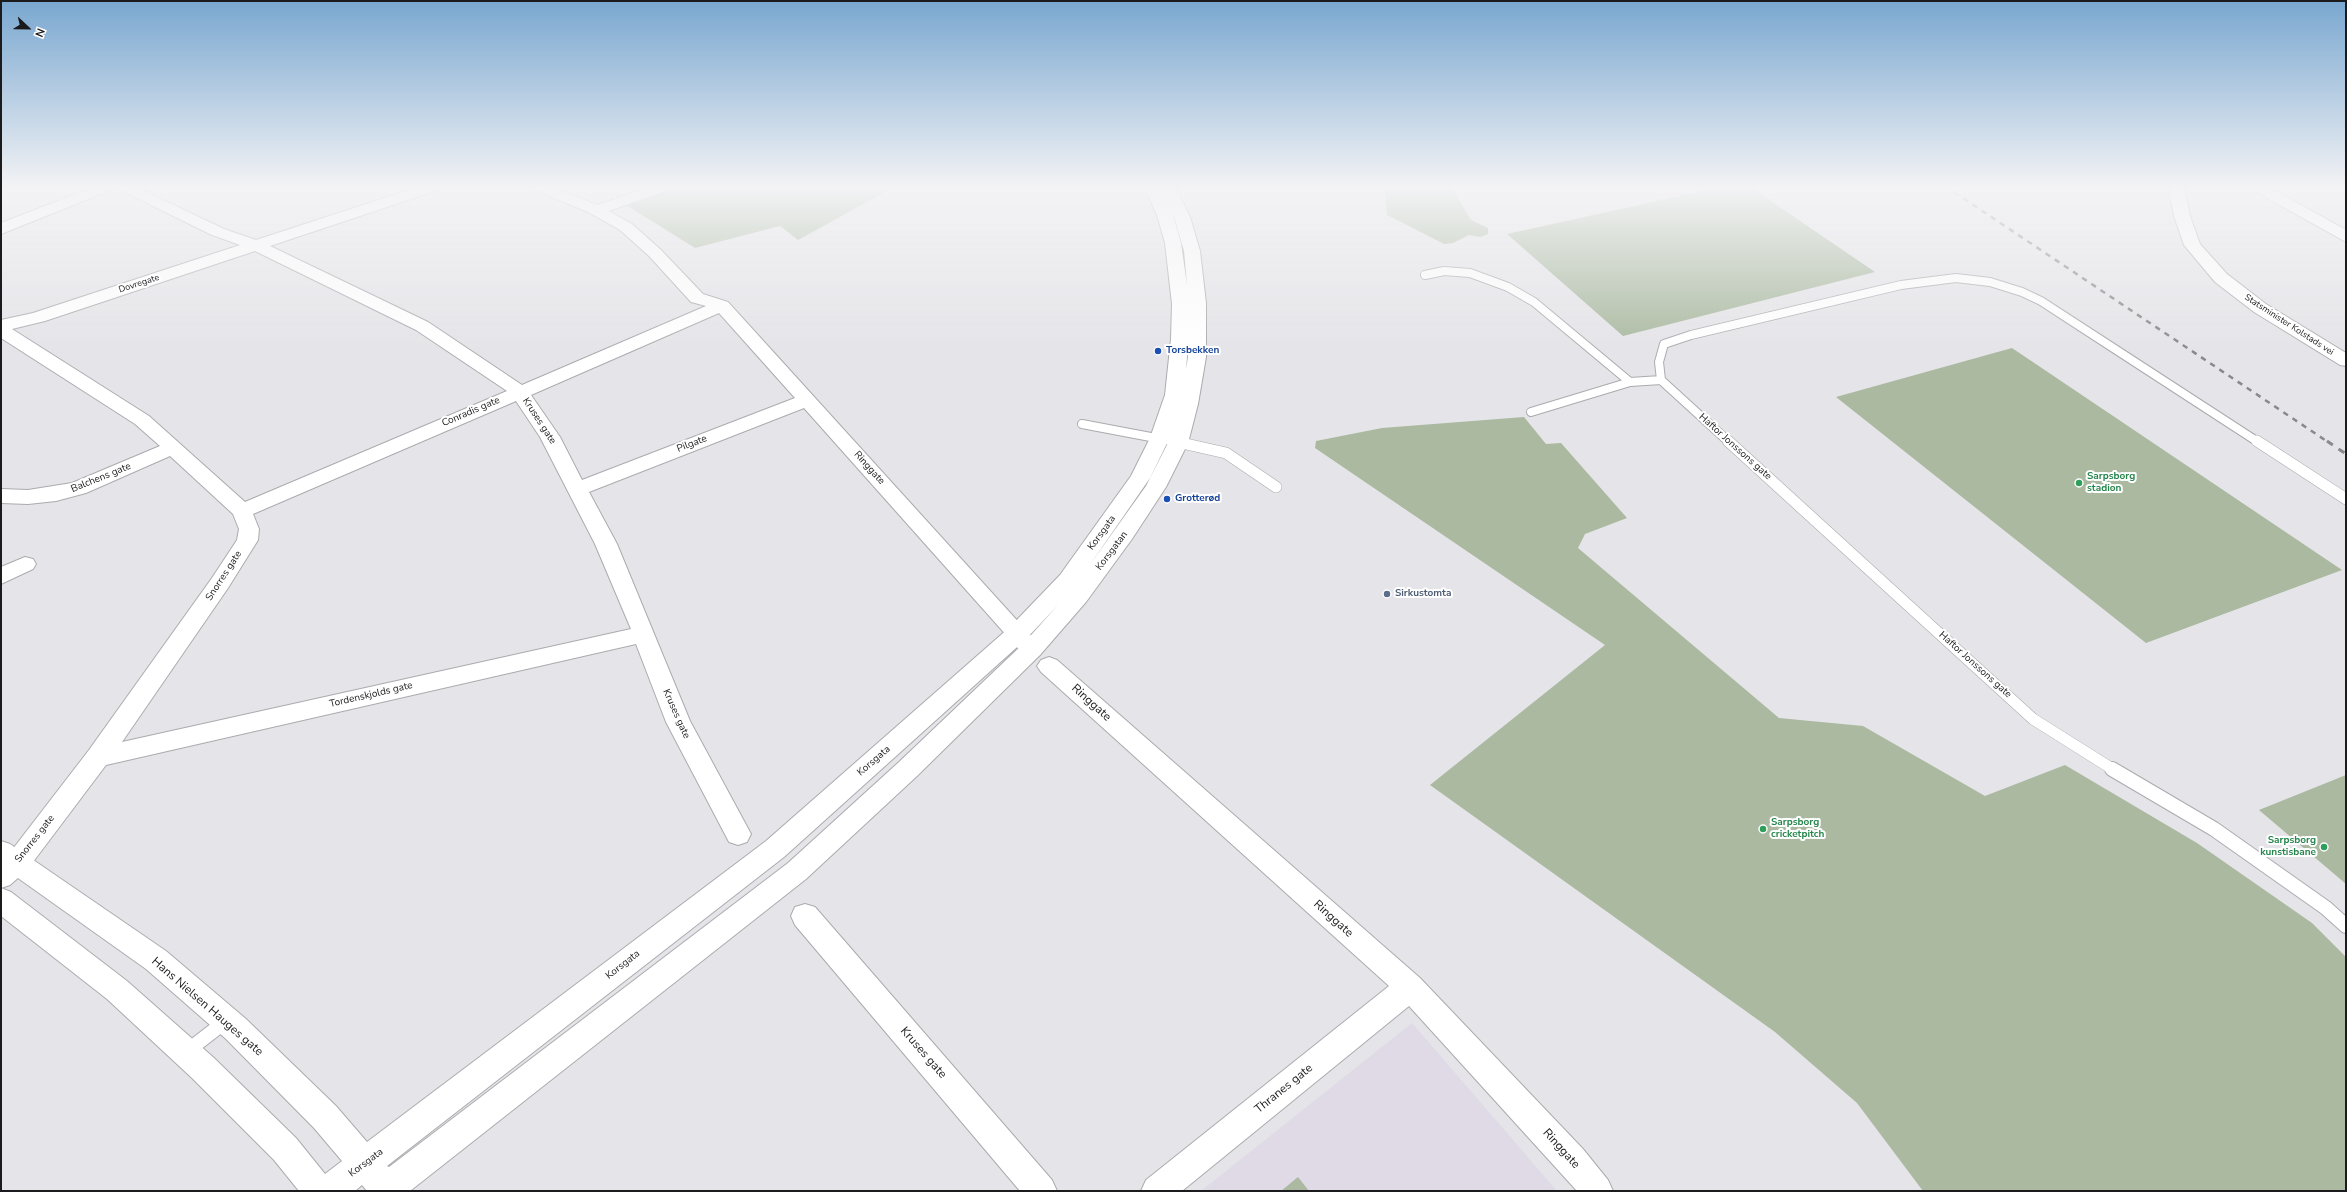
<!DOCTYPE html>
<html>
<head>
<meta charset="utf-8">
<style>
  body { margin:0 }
  #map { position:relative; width:2347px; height:1192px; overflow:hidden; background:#e5e4e8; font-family:"Nunito Sans",sans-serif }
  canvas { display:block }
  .frame { position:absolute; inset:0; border:2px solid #1b1a1c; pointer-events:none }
  .north { position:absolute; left:8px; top:8px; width:40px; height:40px; -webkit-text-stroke:3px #fff; paint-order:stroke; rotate:112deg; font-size:11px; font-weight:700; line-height:16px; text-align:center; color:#1b1a1c }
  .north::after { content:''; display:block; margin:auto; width:14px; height:18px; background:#1b1a1c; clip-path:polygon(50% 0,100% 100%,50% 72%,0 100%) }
</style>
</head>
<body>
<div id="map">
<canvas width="2347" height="1192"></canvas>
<div class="frame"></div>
<div class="north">N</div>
</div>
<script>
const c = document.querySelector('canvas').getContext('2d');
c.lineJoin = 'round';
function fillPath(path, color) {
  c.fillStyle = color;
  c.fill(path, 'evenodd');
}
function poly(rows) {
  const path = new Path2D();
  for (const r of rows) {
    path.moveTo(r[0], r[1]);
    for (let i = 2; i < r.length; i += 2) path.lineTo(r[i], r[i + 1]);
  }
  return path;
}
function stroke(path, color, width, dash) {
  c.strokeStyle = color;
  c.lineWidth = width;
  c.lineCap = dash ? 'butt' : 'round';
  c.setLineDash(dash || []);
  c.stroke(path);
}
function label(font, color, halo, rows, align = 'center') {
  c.font = font + ' "Nunito Sans",sans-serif';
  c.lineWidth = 4;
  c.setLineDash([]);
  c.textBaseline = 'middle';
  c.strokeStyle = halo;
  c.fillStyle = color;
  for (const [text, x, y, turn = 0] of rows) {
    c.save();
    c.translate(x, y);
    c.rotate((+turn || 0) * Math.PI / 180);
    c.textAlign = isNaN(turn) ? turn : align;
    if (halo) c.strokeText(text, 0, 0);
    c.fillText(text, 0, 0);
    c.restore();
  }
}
const built = poly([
  [1412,1023,1557,1191,1201,1191]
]);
const green = poly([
  [670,186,896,186,798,240,780,226,695,248,621,202],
  [1384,186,1451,186,1471,220,1488,228,1488,234,1480,237,1469,235,1453,243,1444,244,1387,215],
  [1725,186,1749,186,1875,272,1623,336,1507,234],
  [2012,348,2342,570,2146,643,1836,397],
  [1524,417,1546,444,1561,443,1627,518,1585,534,1578,548,1779,718,1863,726,1985,796,2065,765,2197,843,2312,923,2346,957,2346,1191,1923,1191,1857,1103,1775,1032,1430,785,1605,645,1315,448,1316,441,1382,428],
  [2346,775,2346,884,2259,810],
  [1298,1177,1309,1191,1281,1191]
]);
const laneFar2 = poly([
  [1425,275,1444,271,1470,273,1508,287,1534,302,1630,382,1531,412],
  [1661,380,1659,362,1664,344,1691,335,1901,285,1956,278,1990,282,2022,292,2041,301,2258,442],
  [1630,382,1661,380,1729,442],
  [1082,424,1177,442]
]);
const laneFar1 = poly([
  [1173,441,1226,453,1276,487],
  [1728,441,2033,719,2114,770],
  [2257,441,2346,499]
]);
const lane = poly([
  [2112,769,2214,829,2326,908,2346,926],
  [186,1052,226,1021]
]);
const street = poly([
  [96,186,134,186,224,229,256,240,421,186,444,186,441,189,270,246,428,322,522,385,706,306,691,302,649,256,620,230,588,212,532,189,529,186,550,186,597,205,652,186,674,186,671,189,609,211,632,224,661,250,703,294,728,302,1043,649,1040,655,1032,657,1024,655,804,408,589,492,617,544,690,721,751,834,747,842,738,845,729,842,666,722,636,644,106,765,27,870,10,885,1,888,1,861,9,854,89,750,212,578,237,540,239,529,233,514,170,456,86,493,56,501,28,504,1,503,1,489,28,490,72,483,160,446,135,424,1,338,1,320,33,313,240,245,212,235,116,188,1,234,1,223,96,186],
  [255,251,416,330,507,391,245,502,149,416,12,329,45,321,255,251],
  [719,313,795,398,582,480,560,437,531,395,719,313],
  [516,401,540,437,595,544,631,629,122,742,228,588,258,540,259,529,253,514,516,401],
  [2168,186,2184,186,2190,216,2200,244,2227,274,2266,304,2346,353,2346,366,2340,365,2254,312,2215,282,2184,245,2174,216,2168,186],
  [2248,186,2267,186,2346,230,2346,242,2251,189,2248,186],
  [25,557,33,559,36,564,33,569,1,584,1,567,25,557],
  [1049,657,1057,660,1420,978,1583,1149,1608,1180,1613,1191,1577,1191,1409,1006,1182,1191,1141,1191,1146,1180,1389,986,1041,672,1037,666,1041,660,1049,657],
  [805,904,815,907,1052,1180,1057,1191,1020,1191,795,925,791,916,795,907,805,904]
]);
const secondary = poly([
  [1144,186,1160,186,1173,215,1181,243,1187,285,1184,251,1174,217,1161,188,1163,186,1175,186,1190,217,1200,251,1206,303,1206,357,1198,404,1188,443,1166,487,1132,539,1086,602,1040,655,917,776,806,879,410,1191,367,1191,362,1185,355,1191,299,1191,274,1160,192,1078,107,999,1,916,1,888,11,892,127,981,214,1058,296,1138,325,1174,342,1161,314,1128,226,1039,146,969,1,866,1,841,10,844,166,951,246,1019,336,1106,367,1142,766,841,1010,627,1060,575,1131,476,1150,438,1165,395,1171,339,1172,304,1165,243,1157,215,1144,186],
  [1188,346,1188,357,1186,369,1188,346],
  [1171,435,1168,443,1146,486,1089,566,1150,478,1171,435],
  [1058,605,1024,643,899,762,788,863,389,1167,387,1166,784,857,1026,639,1058,605]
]);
const railFar1 = poly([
  [1945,186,2328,442]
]);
const rail = poly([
  [2327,441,2346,454]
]);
const markers = [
  [1158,351,4,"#1a4fb4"],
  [2079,483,4,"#2e9e5b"],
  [1167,499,4,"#1a4fb4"],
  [1387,594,4,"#5c6f8a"],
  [1763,829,4,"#2e9e5b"],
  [2324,847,4,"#2e9e5b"]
];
const farStreetnames = [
  ["Dovregate",139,284,-18],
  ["Statsminister Kolstads vei",2289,325,33]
];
const transitNames = [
  ["Torsbekken",1166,351],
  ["Grotterød",1175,499]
];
const streetNames = [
  ["Conradis gate",471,412,-23],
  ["Kruses gate",539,421,57],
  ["Pilgate",692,444,-21],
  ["Haftor Jonssons gate",1735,447,42],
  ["Ringgate",869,468,48],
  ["Balchens gate",101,478,-22],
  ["Korsgata",1102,533,-54],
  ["Korsgatan",1112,551,-53],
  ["Snorres gate",224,576,-57],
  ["Haftor Jonssons gate",1975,665,42],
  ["Tordenskjolds gate",371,695,-13],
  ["Kruses gate",676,714,66],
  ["Korsgata",874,761,-41],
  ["Snorres gate",35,839,-52],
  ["Korsgata",623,965,-38],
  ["Korsgata",366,1163,-37]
];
const leisureNames = [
  ["Sarpsborg",2087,477],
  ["stadion",2087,489],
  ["Sarpsborg",1771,823],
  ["cricketpitch",1771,835],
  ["Sarpsborg",2316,841,"right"],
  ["kunstisbane",2316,853,"right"]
];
const serviceNames = [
  ["Sirkustomta",1395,594]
];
const nearStreetnames = [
  ["Ringgate",1091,703,42],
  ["Ringgate",1333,919,42],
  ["Hans Nielsen Hauges gate",207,1007,41],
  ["Kruses gate",923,1053,49],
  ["Thranes gate",1284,1089,-39],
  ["Ringgate",1561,1149,48]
];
fillPath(built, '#dfdae6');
fillPath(green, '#aab9a0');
stroke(laneFar2, '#acaaae', 10);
stroke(laneFar1, '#acaaae', 12);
stroke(lane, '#acaaae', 16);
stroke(street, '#acaaae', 2);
stroke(secondary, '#acaaae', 2);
stroke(laneFar2, '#fff', 8);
stroke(laneFar1, '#fff', 11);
stroke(lane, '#fff', 14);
fillPath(street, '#fff');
fillPath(secondary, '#fff');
stroke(railFar1, '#89888b', 2.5, [5.5, 5.5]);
stroke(rail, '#89888b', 3, [7, 7]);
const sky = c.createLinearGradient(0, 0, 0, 353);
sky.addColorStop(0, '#79a7d0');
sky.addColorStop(0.53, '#f3f3f5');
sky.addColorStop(1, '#f3f3f500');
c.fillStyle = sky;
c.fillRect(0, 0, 2347, 353);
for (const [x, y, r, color] of markers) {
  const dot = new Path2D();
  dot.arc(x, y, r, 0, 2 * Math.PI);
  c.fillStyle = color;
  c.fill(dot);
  stroke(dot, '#fff', 1.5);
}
label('9px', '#1b1a1c', '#fff', farStreetnames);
label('bold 10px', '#164399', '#fff', transitNames, 'left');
label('10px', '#1b1a1c', '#fff', streetNames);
label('bold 10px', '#27864d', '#fff', leisureNames, 'left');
label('bold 10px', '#4e5e75', '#fff', serviceNames, 'left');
label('12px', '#1b1a1c', '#fff', nearStreetnames);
</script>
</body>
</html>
